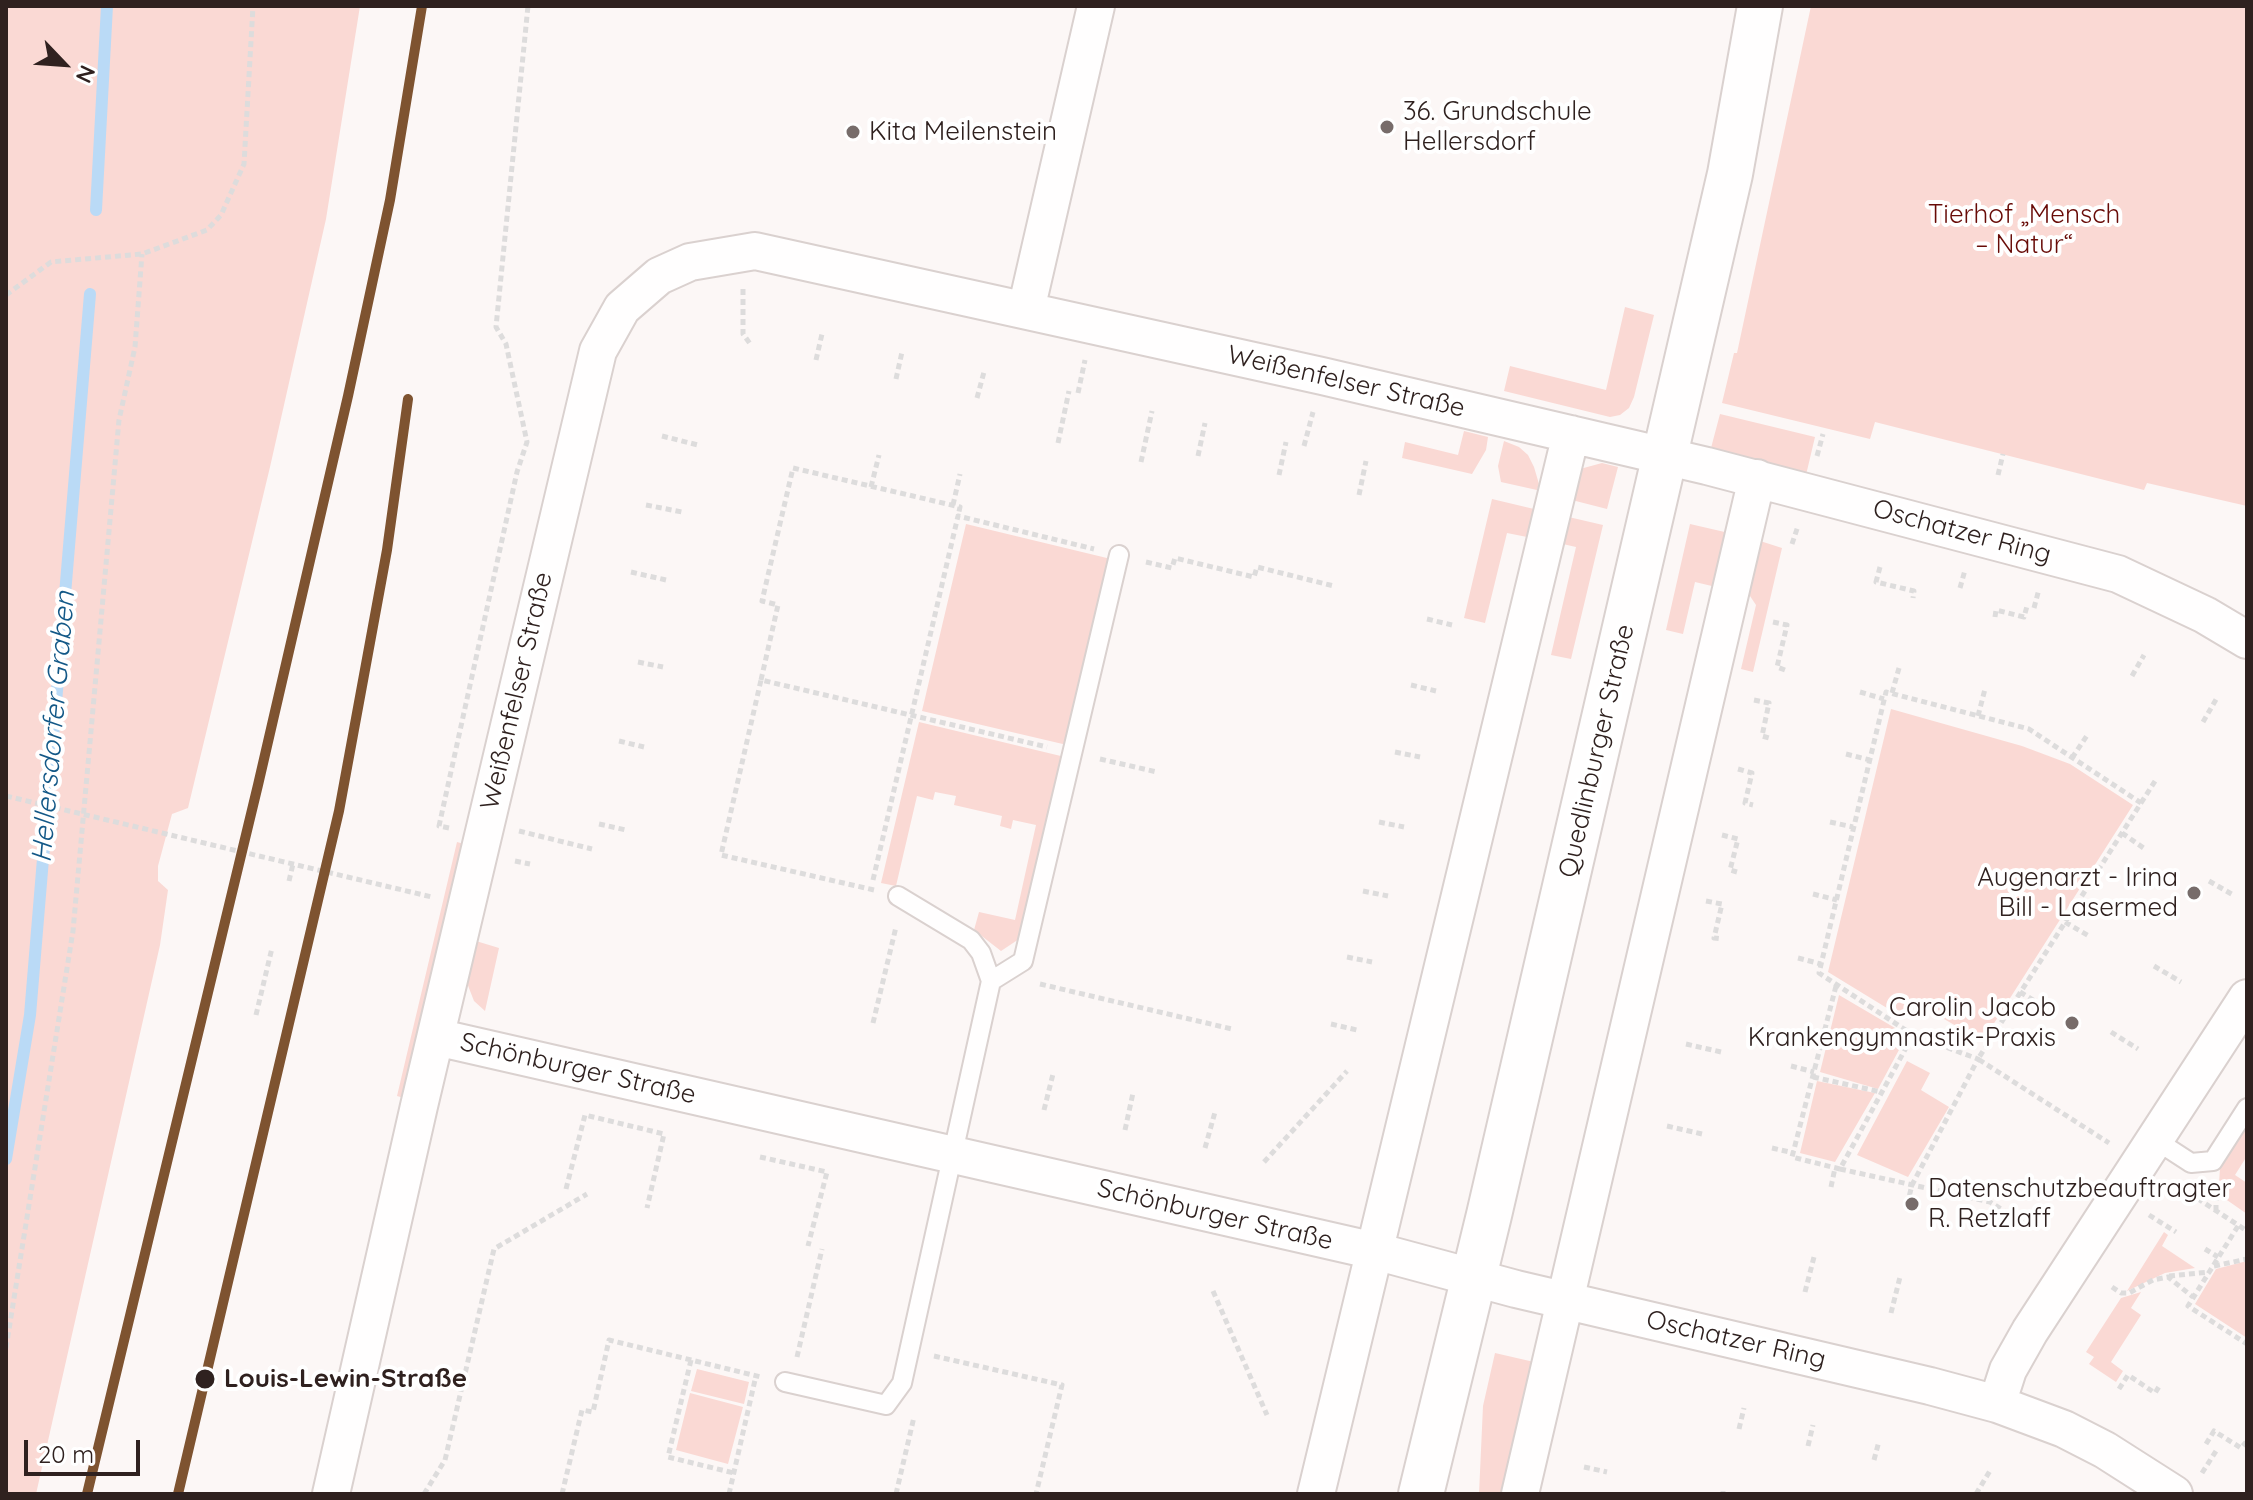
<!DOCTYPE html>
<html>
<head>
<meta charset="utf-8">
<style>
  body { margin:0 }
  #map { position:relative; width:2253px; height:1500px; overflow:hidden; background:#fcf7f6; font-family:Quicksand,sans-serif }
  canvas { display:block }
  .frame { position:absolute; inset:0; border:8px solid #2f211f; pointer-events:none }
  .north { position:absolute; left:24px; top:24px; width:80px; height:80px; -webkit-text-stroke:6px #fff; paint-order:stroke; rotate:115deg; font-size:22px; font-weight:700; line-height:32px; text-align:center; color:#2f211f }
  .north::after { content:''; display:block; margin:auto; width:28px; height:36px; background:#2f211f; clip-path:polygon(50% 0,100% 100%,50% 72%,0 100%) }
  .scale { position:absolute; left:24px; top:1440px; width:116px; height:36px; box-sizing:border-box; border:4px solid #2f211f; border-top:0; padding-left:10px; font-size:24px; line-height:28px; white-space:nowrap; color:#2f211f; -webkit-text-stroke:6px #fff; paint-order:stroke }
</style>
</head>
<body>
<div id="map">
<canvas width="2253" height="1500"></canvas>
<div class="frame"></div>
<div class="north">N</div>
<div class="scale">20 m</div>
</div>
<script>
const c = document.querySelector('canvas').getContext('2d');
c.lineJoin = 'round';
function fillPath(path, color) {
  c.fillStyle = color;
  c.fill(path, 'evenodd');
}
function poly(rows) {
  const path = new Path2D();
  for (const r of rows) {
    path.moveTo(r[0], r[1]);
    for (let i = 2; i < r.length; i += 2) path.lineTo(r[i], r[i + 1]);
  }
  return path;
}
function stroke(path, color, width, dash) {
  c.strokeStyle = color;
  c.lineWidth = width;
  c.lineCap = dash ? 'butt' : 'round';
  c.setLineDash(dash || []);
  c.stroke(path);
}
function label(font, color, halo, rows, align = 'center') {
  c.font = font + ' Quicksand,sans-serif';
  c.lineWidth = 8;
  c.setLineDash([]);
  c.textBaseline = 'middle';
  c.strokeStyle = halo;
  c.fillStyle = color;
  for (const [text, x, y, turn = 0] of rows) {
    c.save();
    c.translate(x, y);
    c.rotate((+turn || 0) * Math.PI / 180);
    c.textAlign = isNaN(turn) ? turn : align;
    if (halo) c.strokeText(text, 0, 0);
    c.fillText(text, 0, 0);
    c.restore();
  }
}
const green = poly([
  [6,6,360,6,326,219,270,467,188,808,172,814,158,866,158,881,168,890,160,945,36,1494,6,1494],
  [1811,6,2247,6,2247,506,2147,483,2144,490,1875,422,1870,439,1722,403,1734,353,1737,353],
  [1625,307,1654,315,1634,397,1629,408,1620,415,1610,417,1504,391,1510,366,1606,390],
  [1720,414,1815,437,1806,475,1711,448],
  [1464,431,1488,437,1486,450,1472,474,1402,458,1405,442,1458,455],
  [1504,441,1519,447,1528,455,1534,467,1539,484,1537,490,1501,482,1498,466],
  [1602,463,1618,467,1607,509,1564,498,1580,469],
  [1492,499,1534,509,1527,537,1507,533,1485,623,1464,618],
  [1560,515,1603,525,1571,659,1551,655,1576,547,1554,542],
  [966,524,1111,559,1067,745,922,711],
  [1690,524,1729,533,1716,587,1695,582,1683,634,1666,630],
  [1754,539,1782,548,1753,672,1741,669,1756,605,1744,587],
  [1891,709,2022,746,2070,764,2133,805,1984,1039,1968,1033,1910,999,1900,1016,1828,972],
  [919,722,1065,757,1022,937,1001,951,974,930,979,912,1015,920,1036,825,1013,820,1011,829,1000,826,1002,816,954,805,956,796,935,792,933,800,917,796,896,886,881,883],
  [457,842,464,844,404,1098,397,1096],
  [476,941,499,948,485,1011,474,1001,467,983],
  [1839,995,1907,1035,1878,1089,1820,1072],
  [1907,1061,1930,1073,1921,1090,1949,1107,1908,1177,1857,1155],
  [1817,1081,1875,1093,1835,1162,1800,1153],
  [2247,1127,2247,1156,2235,1175,2247,1183,2247,1214,2224,1198,2219,1184,2220,1168],
  [2164,1232,2168,1235,2162,1246,2195,1268,2165,1273,2127,1291],
  [2247,1261,2247,1338,2195,1304,2216,1269],
  [2141,1292,2131,1308,2141,1315,2111,1362,2123,1371,2116,1382,2089,1364,2094,1357,2086,1352,2121,1298],
  [1495,1353,1534,1362,1505,1494,1479,1494,1483,1406],
  [697,1369,749,1382,744,1404,691,1391],
  [690,1393,743,1407,728,1464,676,1450]
]);
const stream = poly([
  [96,210,107,6],
  [6,1159,30,1015,90,294]
]);
const path = poly([
  [743,289,743,334,751,345],
  [6,295,51,262,142,254,207,230,221,215,244,164,253,6],
  [816,360,822,334],
  [896,379,902,352],
  [1078,393,1085,360],
  [977,398,984,372],
  [662,436,698,445],
  [1058,443,1069,391],
  [1304,446,1313,412],
  [1198,456,1205,423],
  [1817,456,1823,434],
  [1141,462,1152,411],
  [1279,475,1286,442],
  [1998,475,2003,454],
  [871,487,879,455],
  [1359,495,1366,461],
  [646,505,682,512],
  [953,505,960,474],
  [1792,544,1798,526],
  [1146,562,1172,568,1175,558,1254,577,1257,567,1334,586],
  [1880,567,1876,582,1914,591,1913,598],
  [631,572,666,580],
  [1960,588,1965,570],
  [2034,608,2039,589],
  [1995,617,1996,610,2024,617,2027,606],
  [1427,619,1452,625],
  [1773,622,1787,625,1777,667,1785,670],
  [638,662,663,667],
  [2132,676,2144,655],
  [761,680,778,605,762,601,793,468,960,507,958,516],
  [1411,685,1436,691],
  [1860,692,1884,699],
  [1892,693,1899,668],
  [1754,700,1769,703,1762,736,1769,738],
  [1978,716,1985,689],
  [2203,722,2218,696],
  [619,741,644,747],
  [1395,752,1420,757],
  [1846,754,1870,760],
  [2072,758,2088,734],
  [1100,759,1157,772],
  [1738,769,1752,773,1745,803,1753,805],
  [2141,803,2157,778],
  [1379,822,1404,827],
  [1830,822,1853,827],
  [599,824,626,830],
  [449,828,439,826,517,472,527,442,506,344,496,327,528,6],
  [519,831,592,849],
  [2122,833,2145,849],
  [1722,835,1738,839,1730,870,1737,872],
  [515,861,530,864],
  [873,880,958,516,1094,549],
  [289,881,293,864],
  [2209,881,2235,896],
  [874,890,721,855,761,680,1047,747],
  [1363,891,1388,896],
  [1813,894,1837,900],
  [1706,901,1722,904,1714,938,1722,939],
  [2065,922,2089,936],
  [1347,957,1372,962],
  [1798,958,1821,964],
  [2154,966,2181,982],
  [1040,984,1232,1029],
  [1836,986,1792,1157,1840,1169,1913,1035],
  [2020,992,2043,1006],
  [256,1015,272,948],
  [873,1023,896,927],
  [1331,1024,1357,1030],
  [2111,1032,2138,1049],
  [1686,1044,1721,1052],
  [1791,1066,1814,1072],
  [1813,1077,1881,1092],
  [1044,1110,1053,1074],
  [1667,1126,1702,1134],
  [1125,1130,1133,1093],
  [1205,1148,1215,1112],
  [1772,1148,1794,1153],
  [760,1157,827,1172,808,1246],
  [1264,1162,1347,1071],
  [1840,1169,1990,1202,2026,1225],
  [1831,1187,1835,1168],
  [566,1189,585,1115,664,1134,647,1208],
  [2189,1193,2247,1231],
  [1907,1205,1912,1185,1978,1059,1913,1035,1819,973,1886,692,2029,729,2141,803,1978,1059,2109,1143],
  [2216,1211,2216,1190],
  [2149,1215,2176,1232],
  [2238,1226,2188,1306,2247,1344],
  [2205,1249,2218,1257],
  [2214,1266,2247,1259],
  [2169,1276,2210,1272],
  [2112,1287,2121,1293,2129,1293,2153,1280,2168,1277,2193,1297],
  [1213,1291,1267,1415],
  [1805,1292,1814,1257],
  [1891,1313,1900,1277],
  [6,1348,73,931,119,420,135,347,142,254],
  [934,1356,1062,1385,1036,1494],
  [797,1357,822,1249],
  [691,1360,668,1457,734,1473],
  [2119,1389,2128,1375,2155,1393,2160,1385],
  [1739,1429,1744,1408],
  [2206,1444,2214,1431,2241,1448,2246,1442],
  [1808,1446,1813,1425],
  [1874,1460,1879,1441],
  [1584,1467,1607,1472],
  [2202,1473,2216,1451],
  [424,1494,445,1460,494,1249,587,1194],
  [562,1494,582,1410,593,1412,609,1340,761,1377],
  [729,1494,755,1380],
  [896,1494,914,1417],
  [1723,1494,1723,1491],
  [1976,1494,1991,1469]
]);
const service = poly([
  [991,981,1023,961,1119,555],
  [2154,1139,2191,1163,2213,1161,2247,1108],
  [785,1382,886,1405,902,1383,991,981,981,953,971,940,898,896]
]);
const minor = poly([
  [1026,310,1096,6],
  [436,1037,1375,1251,1516,1289,1930,1386,1997,1404,2064,1429,2105,1450,2174,1494],
  [1997,1404,2008,1370,2030,1331,2247,998],
  [331,1494,419,1106,598,351,622,308,659,276,690,262,755,251,1322,376,1707,466,2118,574,2205,615,2247,640],
  [1316,1494,1571,434],
  [1520,1494,1757,478]
]);
const tertiary = poly([
  [1421,1494,1489,1215,1730,174,1760,6]
]);
const pathBridge = poly([
  [6,796,432,897]
]);
const metro1 = poly([
  [87,1494,258,785,348,396,390,200,422,6],
  [178,1494,339,811,387,550,408,399]
]);
const markers = [
  [1387,127,8,"#776c6a"],
  [853,132,8,"#776c6a"],
  [2194,893,8,"#776c6a"],
  [2072,1023,8,"#776c6a"],
  [1912,1204,8,"#776c6a"],
  [205,1379,11,"#2f211f"]
];
const poiNames = [
  ["36. Grundschule",1403,112],
  ["Hellersdorf",1403,142],
  ["Kita Meilenstein",869,132],
  ["Augenarzt - Irina",2178,878,"right"],
  ["Bill - Lasermed",2178,908,"right"],
  ["Carolin Jacob",2056,1008,"right"],
  ["Krankengymnastik-Praxis",2056,1038,"right"],
  ["Datenschutzbeauftragter",1928,1189],
  ["R. Retzlaff",1928,1219]
];
const parkNames = [
  ["Tierhof „Mensch",2024,215],
  ["– Natur“",2024,245]
];
const streetNames = [
  ["Weißenfelser Straße",1346,382,13],
  ["Oschatzer Ring",1962,532,15],
  ["Weißenfelser Straße",517,691,-77],
  ["Quedlinburger Straße",1597,751,-77],
  ["Schönburger Straße",578,1069,13],
  ["Schönburger Straße",1215,1215,13],
  ["Oschatzer Ring",1736,1340,13]
];
const stopNames = [
  ["Louis-Lewin-Straße",224,1379]
];
const waterNames = [
  ["Hellersdorfer Graben",54,727,-85]
];
fillPath(green, '#fad9d4');
stroke(stream, '#badaf6', 12);
stroke(service, '#dad1cf', 22);
stroke(minor, '#dad1cf', 40);
stroke(tertiary, '#dad1cf', 48);
stroke(path, '#dddcdc', 5, [6, 4]);
stroke(service, '#fffefe', 18);
stroke(minor, '#fffefe', 36);
stroke(tertiary, '#fffefe', 44);
stroke(pathBridge, '#dddcdc', 5, [6, 4]);
stroke(metro1, '#7e5330', 10);
for (const [x, y, r, color] of markers) {
  const dot = new Path2D();
  dot.arc(x, y, r, 0, 2 * Math.PI);
  c.fillStyle = color;
  c.fill(dot);
  stroke(dot, '#fff', 3);
}
label('26px', '#2f211f', '#fff', poiNames, 'left');
label('26px', '#680b07', '#fff', parkNames);
label('26px', '#2f211f', '#fff', streetNames);
label('bold 26px', '#2f211f', '#fff', stopNames, 'left');
label('italic 28px', '#135887', '#fff', waterNames);
</script>
</body>
</html>
